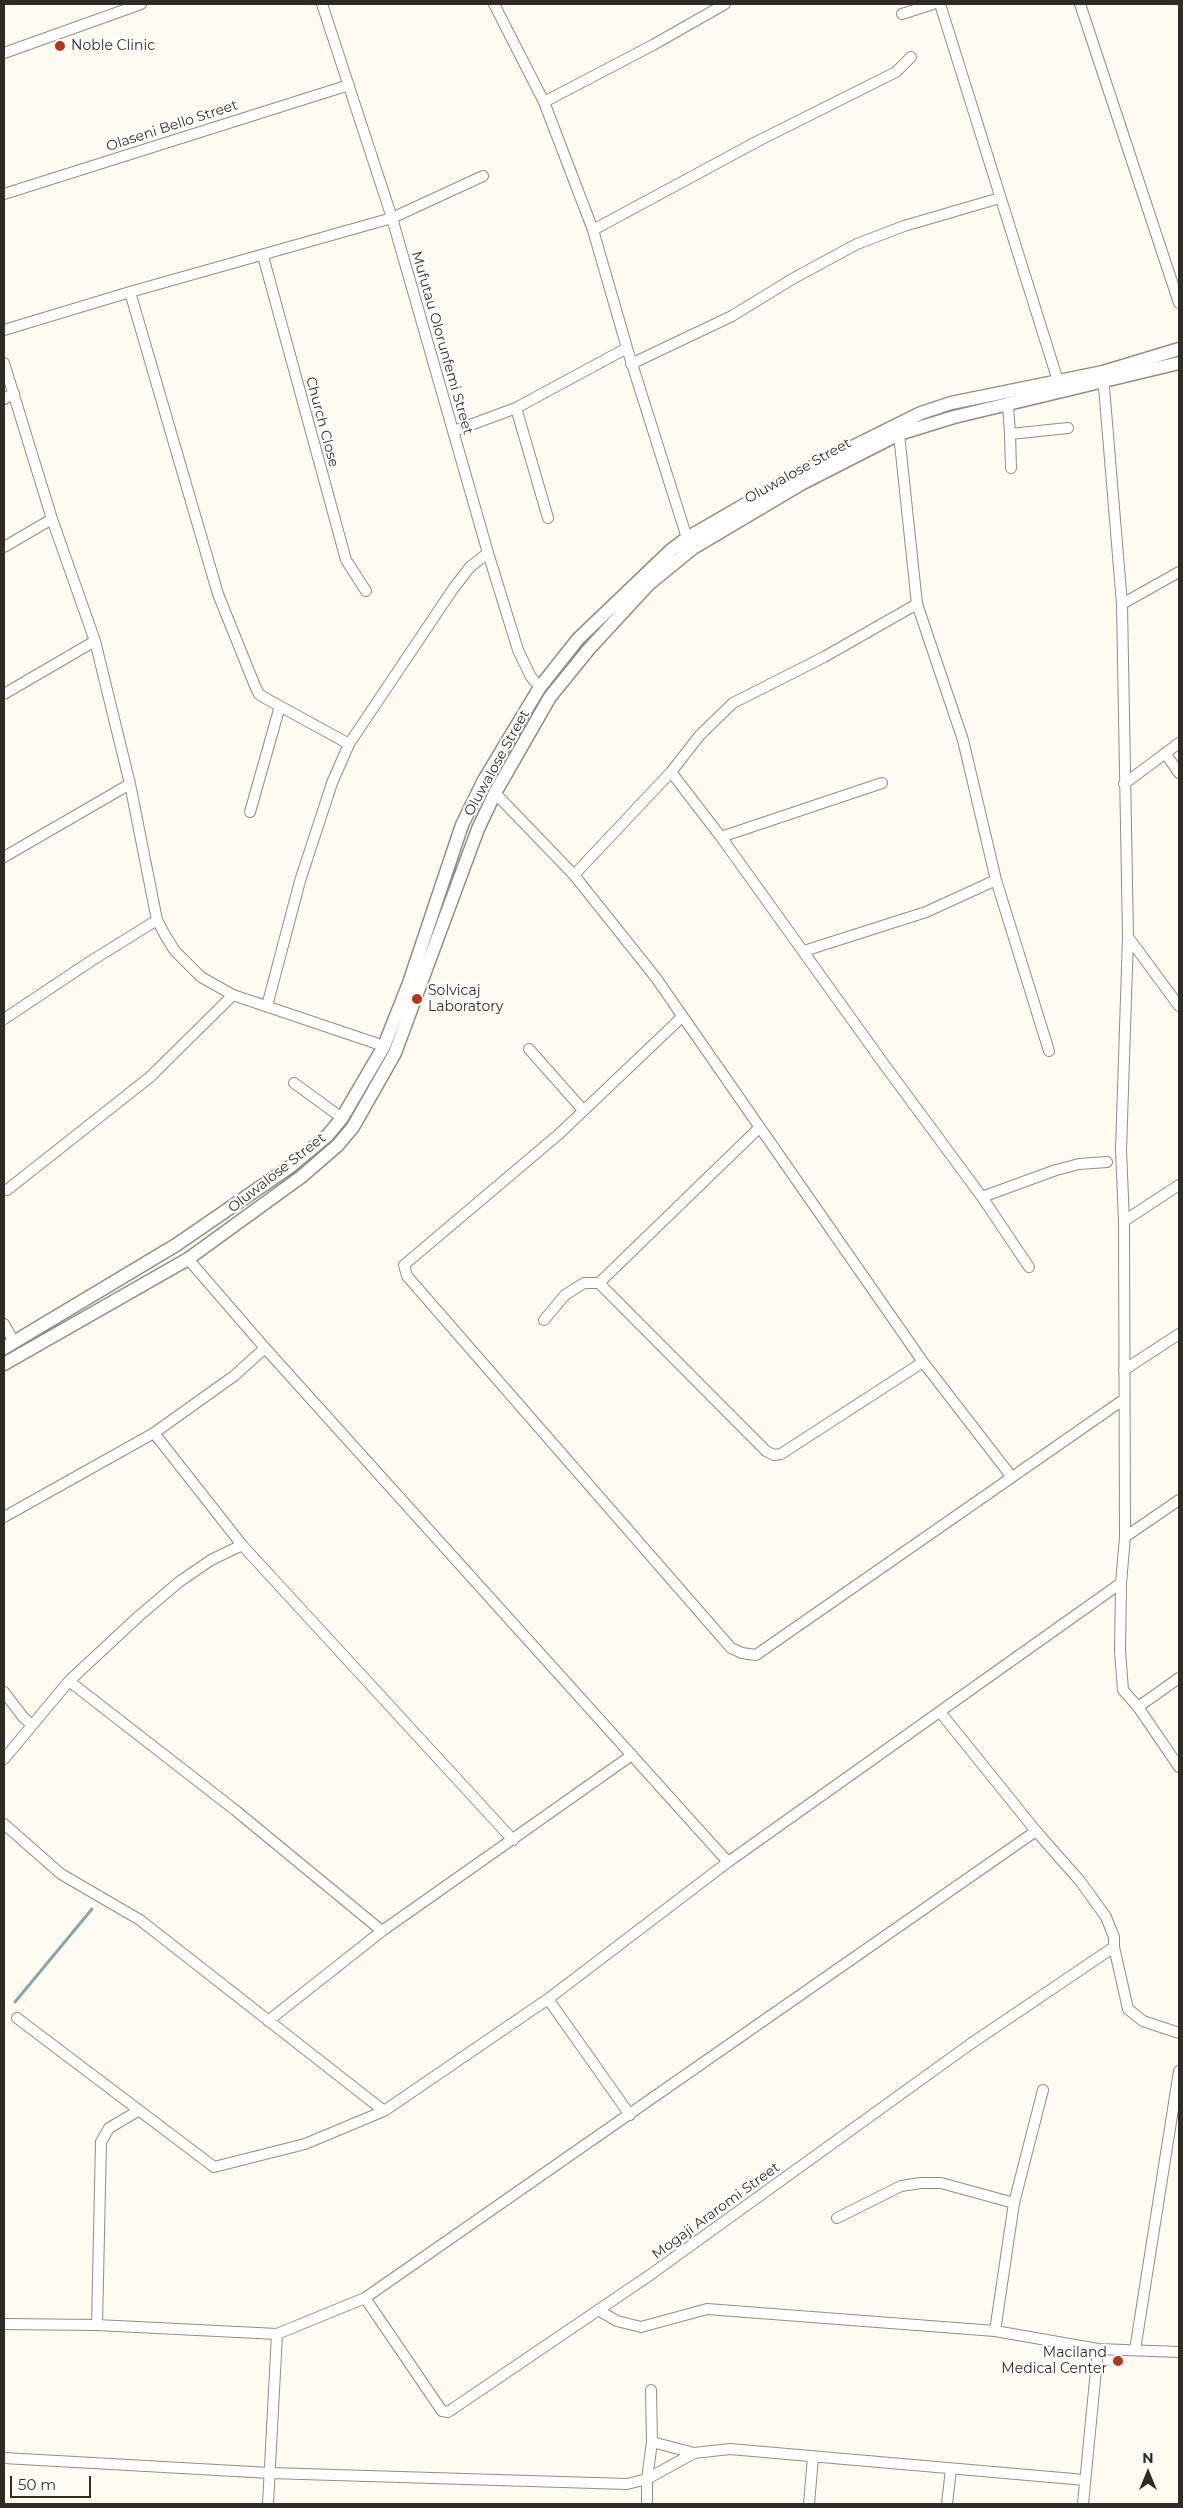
<!DOCTYPE html>
<html>
<head>
<meta charset="utf-8">
<style>
  body { margin:0 }
  #map { position:relative; width:1183px; height:2508px; overflow:hidden; background:#fffbf0; font-family:Montserrat,sans-serif }
  canvas { display:block }
  .frame { position:absolute; inset:0; border:5px solid #2f2c25; pointer-events:none }
  .north { position:absolute; left:1123px; top:2448px; width:50px; height:50px; -webkit-text-stroke:4px #fff; paint-order:stroke; rotate:0deg; font-size:14px; font-weight:700; line-height:20px; text-align:center; color:#2f2c25 }
  .north::after { content:''; display:block; margin:auto; width:18px; height:22px; background:#2f2c25; clip-path:polygon(50% 0,100% 100%,50% 72%,0 100%) }
  .scale { position:absolute; left:10px; top:2476px; width:81px; height:22px; box-sizing:border-box; border:2px solid #2f2c25; border-top:0; padding-left:6px; font-size:15px; line-height:18px; white-space:nowrap; color:#2f2c25; -webkit-text-stroke:4px #fff; paint-order:stroke }
</style>
</head>
<body>
<div id="map">
<canvas width="1183" height="2508"></canvas>
<div class="frame"></div>
<div class="north">N</div>
<div class="scale">50 m</div>
</div>
<script>
const c = document.querySelector('canvas').getContext('2d');
c.lineJoin = 'round';
function poly(rows) {
  const path = new Path2D();
  for (const r of rows) {
    path.moveTo(r[0], r[1]);
    for (let i = 2; i < r.length; i += 2) path.lineTo(r[i], r[i + 1]);
  }
  return path;
}
function stroke(path, color, width, dash) {
  c.strokeStyle = color;
  c.lineWidth = width;
  c.lineCap = dash ? 'butt' : 'round';
  c.setLineDash(dash || []);
  c.stroke(path);
}
function label(font, color, halo, rows, align = 'center') {
  c.font = font + ' Montserrat,sans-serif';
  c.lineWidth = 4.5;
  c.setLineDash([]);
  c.textBaseline = 'middle';
  c.strokeStyle = halo;
  c.fillStyle = color;
  for (const [text, x, y, turn = 0] of rows) {
    c.save();
    c.translate(x, y);
    c.rotate((+turn || 0) * Math.PI / 180);
    c.textAlign = isNaN(turn) ? turn : align;
    if (halo) c.strokeText(text, 0, 0);
    c.fillText(text, 0, 0);
    c.restore();
  }
}
const stream = poly([
  [15,2002,92,1909]
]);
const minor = poly([
  [322,4,392,218,488,553,518,650,531,677,540,687],
  [494,4,544,102,593,230,627,348,687,538],
  [940,4,1058,381],
  [1080,4,1179,303],
  [902,14,933,4],
  [4,53,141,4],
  [544,102,653,45,725,4],
  [4,194,349,85],
  [593,230,758,141,896,72,911,57],
  [263,256,346,560,366,591],
  [130,292,218,594,255,686,259,694,265,698,349,744],
  [4,330,130,292,392,218,483,176],
  [4,363,52,519,95,641,130,784,157,920,165,935,175,951,201,977,233,995,384,1046],
  [631,364,732,316,794,278,857,244,904,226,1000,198],
  [1103,375,1122,604,1128,937,1121,1150,1124,1221,1125,1537,1121,1583,1120,1651,1123,1690,1138,1707,1179,1767],
  [4,399,14,393],
  [1008,405,1010,434,1068,428],
  [516,408,548,518],
  [454,431,516,408,627,348],
  [899,434,917,604,963,740,996,880,1049,1051],
  [1010,434,1011,468],
  [4,547,52,519],
  [1122,604,1179,572],
  [4,694,95,641],
  [1165,753,1179,773],
  [671,772,721,837,886,1067,982,1197,1029,1267],
  [1124,784,1179,743],
  [495,793,574,875,656,978,923,1362,1011,1476],
  [250,812,280,706],
  [721,837,882,783],
  [4,857,130,784],
  [574,875,671,772,700,735,733,703,824,657,917,604],
  [1128,937,1179,1006],
  [804,951,926,912,996,880],
  [267,1006,300,881,332,783,349,744,453,589,470,567,488,553],
  [682,1017,559,1134,404,1265,407,1276,731,1648,742,1653,756,1655,1123,1400],
  [4,1019,91,961,157,920],
  [529,1049,583,1110],
  [294,1083,342,1118],
  [7,1190,150,1077,233,995],
  [982,1197,1056,1170,1079,1164,1107,1162],
  [1124,1221,1179,1185],
  [188,1259,265,1348,728,1862],
  [599,1283,766,1451,774,1455,781,1454,923,1362],
  [544,1320,565,1295,584,1283,599,1283,759,1128],
  [4,1324,14,1342],
  [1124,1370,1179,1334],
  [154,1433,242,1545,513,1840],
  [4,1517,154,1433,234,1376,265,1348],
  [1125,1537,1179,1500],
  [69,1681,235,1810,382,1931],
  [4,1692,23,1717,32,1725],
  [1138,1707,1179,1678],
  [940,1712,1036,1831,1080,1881,1106,1917,1114,1937,1114,1947,1128,2009,1143,2021,1179,2033],
  [4,1759,69,1681,139,1616,179,1582,211,1560,242,1545],
  [4,1824,61,1874,140,1920,384,2111],
  [548,1999,630,2115],
  [17,2018,214,2167,305,2144,384,2111,548,1999,728,1862,1121,1583],
  [268,2021,382,1931,632,1755],
  [837,2218,901,2186,921,2183,941,2183,1014,2203],
  [365,2298,442,2411,448,2412,650,2275,969,2045,1114,1947],
  [598,2310,617,2321,641,2327,707,2309,995,2331,1098,2349,1179,2352],
  [4,2324,97,2325,277,2334,365,2298,1036,1831],
  [97,2325,101,2142,109,2128,138,2111],
  [995,2331,1014,2203,1043,2090],
  [1135,2350,1179,2071],
  [652,2442,694,2453],
  [4,2458,270,2473,627,2484,647,2479,694,2453,730,2449,1085,2480],
  [268,2504,277,2334],
  [647,2504,647,2479,652,2442,651,2390],
  [809,2504,813,2457],
  [947,2504,951,2469],
  [1083,2504,1098,2349]
]);
const tertiary = poly([
  [4,1348,176,1245,291,1166,327,1136,342,1118,384,1046,409,983,462,825,484,780,540,687,578,639,671,550,687,538,796,475,921,413,951,403,1103,372,1179,349],
  [4,1364,188,1259,301,1177,338,1145,353,1127,395,1053,478,829,495,793,550,697,589,649,649,584,693,548,801,484,899,434,954,417,1179,363]
]);
const markers = [
  [60,46,6,"#bc3212"],
  [417,999,6,"#bc3212"],
  [1118,2361,6,"#bc3212"]
];
const poiNames = [
  ["Noble Clinic",71,46],
  ["Solvicaj",428,991],
  ["Laboratory",428,1007],
  ["Maciland",1107,2353,"right"],
  ["Medical Center",1107,2369,"right"]
];
const streetNames = [
  ["Olaseni Bello Street",172,126,-18],
  ["Mufutau Olorunfemi Street",442,343,74],
  ["Church Close",322,422,75],
  ["Oluwalose Street",798,471,-29],
  ["Oluwalose Street",497,763,-61],
  ["Oluwalose Street",277,1173,-38],
  ["Mogaji Araromi Street",716,2211,-36]
];
stroke(stream, '#80a9ae', 3);
stroke(minor, '#938d7c', 12);
stroke(tertiary, '#938d7c', 15);
stroke(minor, '#fff', 10);
stroke(tertiary, '#fff', 12);
for (const [x, y, r, color] of markers) {
  const dot = new Path2D();
  dot.arc(x, y, r, 0, 2 * Math.PI);
  c.fillStyle = color;
  c.fill(dot);
  stroke(dot, '#fff', 2);
}
label('14px', '#2f2c25', '#fff', poiNames, 'left');
label('14px', '#2f2c25', '#fff', streetNames);
</script>
</body>
</html>
